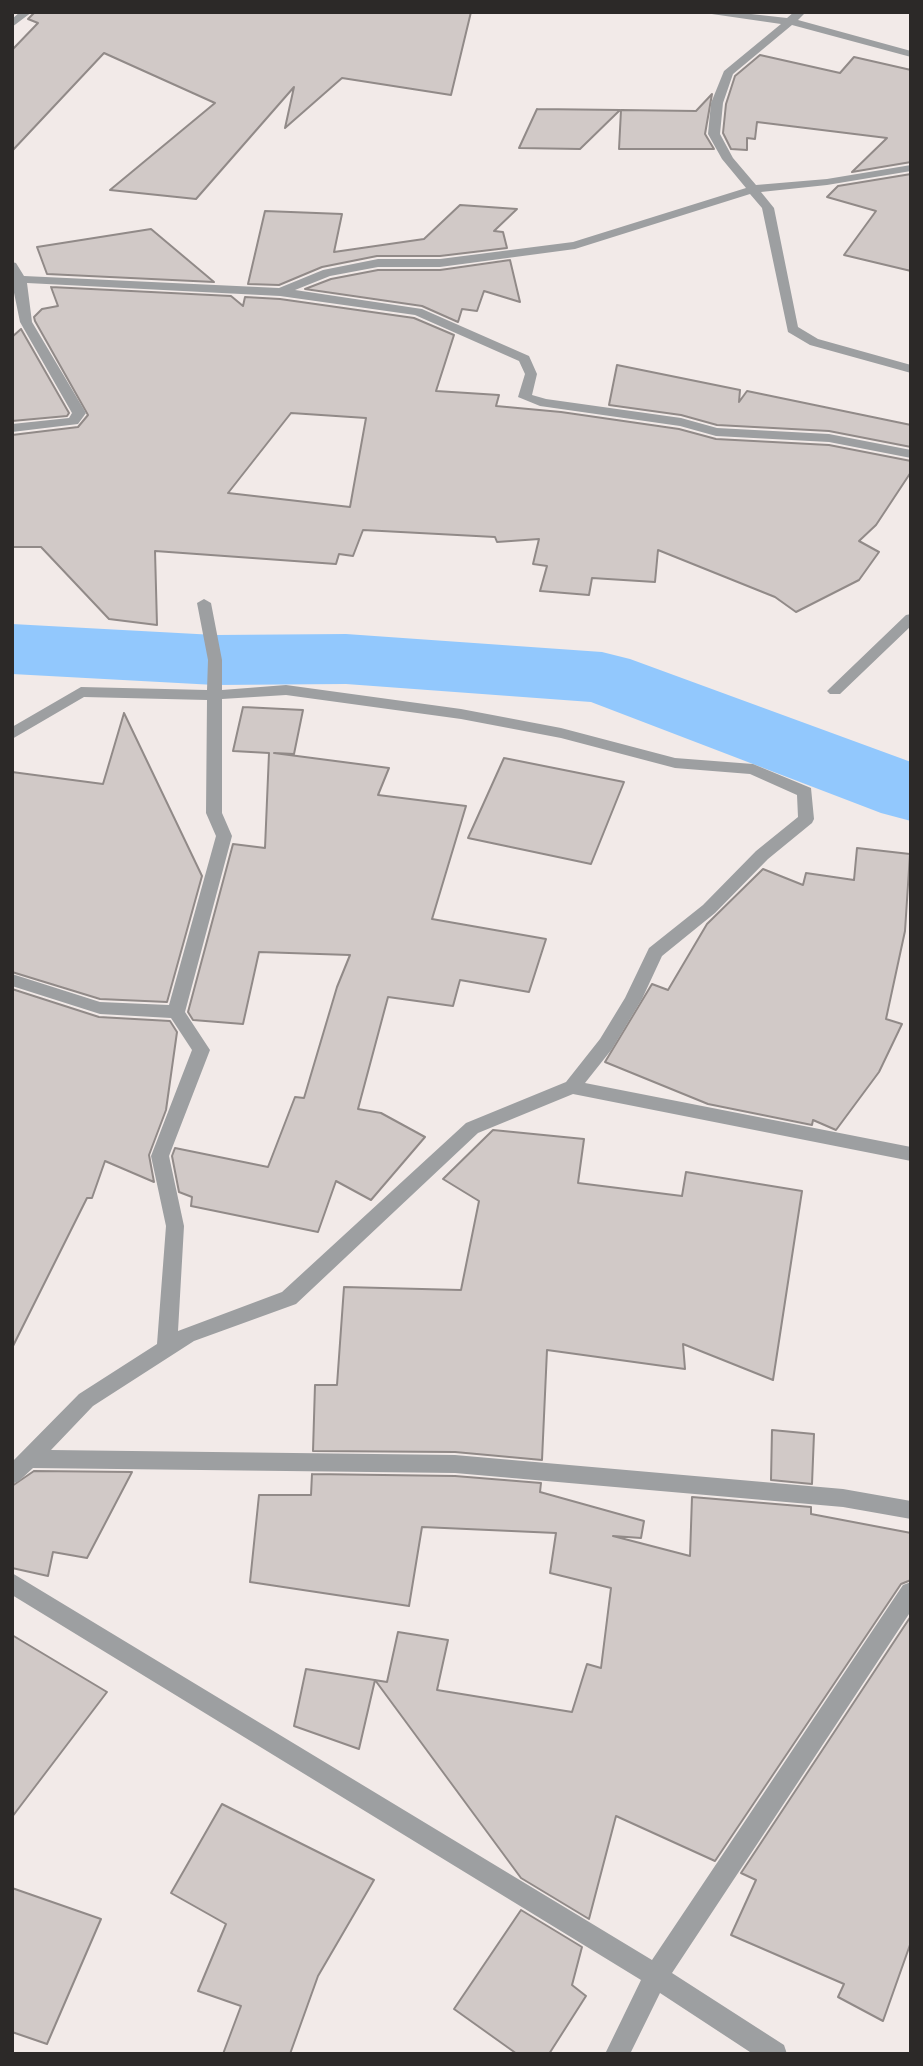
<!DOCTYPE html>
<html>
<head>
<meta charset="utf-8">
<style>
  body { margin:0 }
  #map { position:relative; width:923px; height:2066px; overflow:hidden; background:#f2eae8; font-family:Lato,sans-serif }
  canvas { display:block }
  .frame { position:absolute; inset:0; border:14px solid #2c2928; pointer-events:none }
</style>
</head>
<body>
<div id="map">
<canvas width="923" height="2066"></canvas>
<div class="frame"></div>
</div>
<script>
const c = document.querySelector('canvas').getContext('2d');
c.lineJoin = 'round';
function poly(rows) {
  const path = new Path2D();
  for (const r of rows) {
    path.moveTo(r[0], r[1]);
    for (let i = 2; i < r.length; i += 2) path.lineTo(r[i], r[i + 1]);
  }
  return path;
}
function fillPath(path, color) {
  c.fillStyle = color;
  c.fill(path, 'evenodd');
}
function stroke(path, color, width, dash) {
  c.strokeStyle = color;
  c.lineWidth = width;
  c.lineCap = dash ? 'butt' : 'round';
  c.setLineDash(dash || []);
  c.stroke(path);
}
const river = poly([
  [12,624,215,635,346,634,602,652,630,659,911,762,911,821,881,813,591,702,346,684,215,685,12,674,12,624]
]);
const building = poly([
  [35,12,471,12,451,95,342,78,285,128,294,87,196,199,110,190,215,103,104,53,12,151,12,50,38,23,28,19,35,12],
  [760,55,840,73,854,57,911,70,911,162,852,172,887,138,757,122,755,139,747,138,747,150,731,149,723,133,726,104,735,76,760,55],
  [712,94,705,134,714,149,619,149,621,110,696,111,712,94],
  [537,109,620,110,580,149,519,148,537,109],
  [911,174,911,271,844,255,876,211,827,197,838,186,911,174],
  [460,205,517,209,494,231,503,232,507,248,440,256,377,256,322,267,279,285,248,284,265,211,342,214,334,252,424,239,460,205],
  [151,229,214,282,47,274,37,247,151,229],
  [510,260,520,302,484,291,477,311,462,309,458,322,422,306,305,289,331,279,378,270,440,270,510,260],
  [51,287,231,296,243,306,245,297,280,299,414,318,454,335,436,391,499,395,496,406,561,412,679,429,716,439,829,445,911,461,911,472,876,525,859,541,879,552,859,580,796,612,775,597,658,550,655,582,592,578,589,595,540,591,547,566,533,564,539,539,497,542,495,537,363,530,353,556,339,554,336,564,155,551,157,625,109,619,41,547,12,547,12,435,78,427,88,415,35,321,34,317,42,309,58,306,51,287],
  [291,413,366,418,350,507,228,493,291,413],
  [21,329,69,413,67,416,12,421,12,337,21,329],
  [617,365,740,390,739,402,747,391,911,425,911,447,829,431,717,425,681,415,609,405,617,365],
  [243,707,303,710,294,754,274,753,389,768,378,795,466,806,432,919,546,939,529,992,460,980,453,1006,388,997,358,1109,381,1113,425,1137,371,1200,336,1181,318,1232,191,1206,192,1197,179,1192,172,1156,175,1148,268,1167,295,1097,304,1098,337,987,350,955,259,952,243,1024,193,1020,188,1012,233,844,265,848,269,753,233,751,243,707],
  [124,713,202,876,167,1002,100,999,12,972,12,772,103,784,124,713],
  [504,758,624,782,591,864,468,838,504,758],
  [857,848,910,854,905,931,886,1019,902,1024,879,1072,836,1130,813,1120,812,1125,708,1104,605,1062,652,984,668,990,707,924,763,869,803,885,806,873,854,880,857,848],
  [12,989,99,1017,170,1021,177,1032,166,1110,149,1155,154,1182,105,1161,92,1198,87,1198,12,1348,12,989],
  [493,1130,584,1139,578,1183,682,1196,686,1172,802,1191,773,1380,683,1344,685,1369,547,1350,542,1460,455,1452,313,1451,315,1385,337,1385,344,1287,461,1290,479,1201,443,1179,493,1130],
  [772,1430,814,1434,812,1484,771,1480,772,1430],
  [34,1471,132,1472,87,1558,53,1552,48,1576,12,1568,12,1486,34,1471],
  [312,1474,455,1476,541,1483,540,1492,644,1521,641,1538,613,1536,690,1556,692,1497,811,1507,811,1514,911,1533,911,1580,901,1584,715,1861,616,1816,589,1919,521,1878,375,1680,359,1749,294,1726,306,1669,387,1682,398,1632,448,1640,437,1690,572,1712,587,1664,601,1668,611,1588,550,1573,556,1533,422,1527,409,1606,250,1582,259,1495,311,1495,312,1474],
  [911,1616,911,1942,883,2021,838,1997,844,1984,731,1935,756,1880,741,1873,911,1616],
  [12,1635,107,1692,12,1817,12,1635],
  [222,1804,374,1880,318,1976,290,2054,223,2054,241,2006,198,1991,226,1924,171,1893,222,1804],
  [12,1888,101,1919,47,2044,12,2032,12,1888],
  [521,1910,582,1947,572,1985,586,1996,549,2054,517,2054,454,2009,521,1910]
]);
const minor = poly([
  [20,12,32,12,12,27,12,19,20,12],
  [698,12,733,12,787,18,794,12,806,12,798,20,911,51,911,57,792,25,733,74,723,103,720,134,733,158,756,185,827,179,911,165,911,171,827,185,761,192,774,208,798,327,818,339,911,365,911,373,810,345,788,332,762,208,750,194,575,249,440,267,378,267,330,276,295,290,422,309,529,356,537,374,532,395,546,399,681,418,717,428,829,434,911,450,911,458,829,442,716,436,680,426,540,406,518,397,525,374,519,361,415,315,280,296,27,283,32,322,86,413,78,424,12,432,12,424,69,418,72,413,20,322,12,283,12,262,16,263,24,276,279,288,323,270,378,259,440,259,573,242,746,188,722,159,708,134,711,103,724,71,781,24,698,12],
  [204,599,211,603,222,660,222,690,286,685,461,709,561,728,675,758,753,764,811,788,814,819,812,823,768,859,715,913,662,956,642,999,612,1049,585,1083,911,1147,911,1161,573,1094,478,1133,296,1304,194,1341,93,1406,51,1450,455,1455,843,1489,911,1501,911,1519,843,1507,455,1473,33,1468,19,1481,12,1484,12,1462,79,1394,157,1344,166,1226,151,1156,192,1050,171,1018,100,1014,12,986,12,974,100,1002,169,1005,216,836,206,813,207,700,84,697,12,739,12,727,81,687,207,690,208,660,197,603,204,599],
  [286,695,461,719,561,738,675,768,750,774,797,795,798,817,756,851,703,905,649,948,625,998,600,1039,566,1082,466,1123,282,1292,178,1331,184,1226,169,1156,210,1050,185,1012,232,836,222,813,222,699,286,695],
  [911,614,911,626,840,694,830,694,827,691,830,688,906,615,911,614],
  [12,1573,652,1960,903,1585,911,1582,911,1611,672,1973,784,2045,787,2054,753,2054,660,1993,630,2054,605,2054,641,1980,12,1595,12,1573]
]);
fillPath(river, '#92c8fd');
fillPath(building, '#d1c9c7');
stroke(building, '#918a88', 2);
fillPath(minor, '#9d9fa1');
</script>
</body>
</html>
